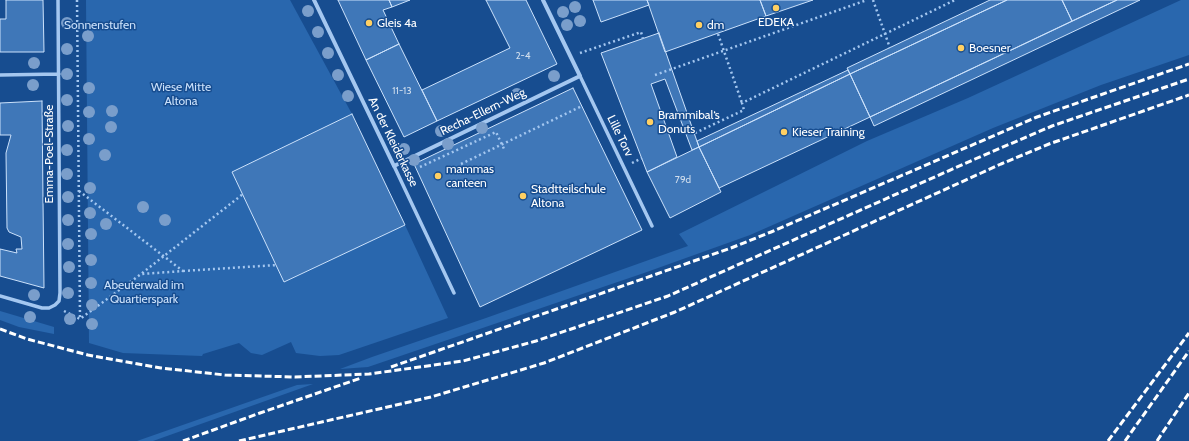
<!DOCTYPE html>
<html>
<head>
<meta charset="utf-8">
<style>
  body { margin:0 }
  canvas { display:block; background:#174d90 }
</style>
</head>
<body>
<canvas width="1189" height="441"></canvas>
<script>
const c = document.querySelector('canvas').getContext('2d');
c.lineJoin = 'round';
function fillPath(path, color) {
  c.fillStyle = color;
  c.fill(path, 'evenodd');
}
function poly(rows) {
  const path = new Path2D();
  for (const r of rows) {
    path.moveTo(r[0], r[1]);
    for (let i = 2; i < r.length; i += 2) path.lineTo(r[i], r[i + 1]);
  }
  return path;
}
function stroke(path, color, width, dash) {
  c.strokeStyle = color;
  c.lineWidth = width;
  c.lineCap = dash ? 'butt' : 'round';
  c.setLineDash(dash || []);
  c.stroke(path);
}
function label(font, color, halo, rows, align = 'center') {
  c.font = font + ' Cabin,sans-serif';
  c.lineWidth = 3;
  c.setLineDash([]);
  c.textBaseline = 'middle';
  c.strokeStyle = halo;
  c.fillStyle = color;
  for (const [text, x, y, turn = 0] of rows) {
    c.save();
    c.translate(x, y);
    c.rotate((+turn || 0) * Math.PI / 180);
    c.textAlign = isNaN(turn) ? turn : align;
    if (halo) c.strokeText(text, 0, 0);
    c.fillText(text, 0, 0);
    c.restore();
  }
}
const green = poly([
  [86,0,290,0,352,114,284,282,405,225,448,318,339,355,320,356,296,353,291,342,262,355,251,353,239,343,203,354,202,356,123,353,89,343],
  [1181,0,1189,0,1189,55,1101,85,993,128,750,235,644,273,368,367,340,369,372,357,486,318,688,246,679,234,867,141,968,98],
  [0,311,54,327,54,334,19,327,0,320],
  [313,384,153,441,137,441,297,385]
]);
const building = poly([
  [6,0,43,0,44,52,0,52,0,19,6,19,6,0],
  [338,0,389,0,392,7,383,10,399,44,366,60,338,0],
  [389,0,410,0,392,7,389,0],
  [486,0,526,0,557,64,437,121,422,90,510,48,486,0],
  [593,0,647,0,649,5,601,22,593,0],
  [647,0,760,0,766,16,665,52,647,0],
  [760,0,813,0,766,16,760,0],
  [990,0,1007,0,850,74,847,68,990,0],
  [1007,0,1062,0,1072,21,870,117,850,74,1007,0],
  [1062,0,1117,0,1072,21,1062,0],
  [1117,0,1140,0,874,126,870,117,1117,0],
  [659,33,699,147,692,150,665,79,651,84,677,157,647,172,601,53,659,33],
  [399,44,437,121,404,137,366,60,399,44],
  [848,70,850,74,699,147,697,141,848,70],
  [850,74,870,117,719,188,699,147,850,74],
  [573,88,642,230,480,307,414,164,573,88],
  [42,101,43,201,44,288,0,276,0,249,17,253,16,249,22,249,21,237,9,232,7,228,6,153,11,135,0,135,0,103,42,101],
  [352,114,405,225,284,282,232,172,352,114],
  [699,147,721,192,670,218,647,172,699,147]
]);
const path = poly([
  [77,0,80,319],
  [873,0,890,48],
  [718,34,742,103],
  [580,53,641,32,643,39],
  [655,75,867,0],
  [695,133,744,110,742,103,955,0],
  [632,163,642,158],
  [461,164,582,106],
  [420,167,496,132,505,151],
  [79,191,183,271,142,274],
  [183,271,277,265],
  [64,311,80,319,141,274,243,194]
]);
const pedestrian = poly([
  [0,75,59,74],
  [580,76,652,226],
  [394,166,454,293],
  [0,296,42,308,49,308,55,305,59,301,60,293,58,0]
]);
const minor = poly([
  [314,0,394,166,580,76,543,0]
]);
const rail = poly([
  [0,329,27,339,88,355,161,368,225,375,295,377,369,374,463,361,536,341,668,296,975,159,1052,126,1189,79],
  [391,367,731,248,771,232,1037,117,1189,64],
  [183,441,260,413,361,378],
  [239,441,431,397,544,363,675,312,1001,164,1049,144,1189,95],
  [1108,441,1189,333],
  [1125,441,1189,351],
  [1157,441,1189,393]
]);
const trees = [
  [575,7],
  [308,11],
  [563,12],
  [580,21],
  [67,23],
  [567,25],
  [318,32],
  [88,36],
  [67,49],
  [328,53],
  [34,63],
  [67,74],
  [338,75],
  [554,76],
  [33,85],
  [89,88],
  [517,94],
  [348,96],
  [67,100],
  [112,111],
  [89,112],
  [68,126],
  [111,127],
  [482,128],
  [441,131],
  [89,139],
  [448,144],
  [404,149],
  [67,150],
  [105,155],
  [414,160],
  [67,174],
  [90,188],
  [68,197],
  [143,207],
  [90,213],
  [68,220],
  [165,220],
  [106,224],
  [91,234],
  [68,244],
  [91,260],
  [69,267],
  [91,283],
  [68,293],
  [34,295],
  [92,305],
  [30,317],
  [70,319],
  [92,324]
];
const markers = [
  [776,8,4,"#ffd063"],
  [369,23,4,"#ffd063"],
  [699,25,4,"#ffd063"],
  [961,48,4,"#ffd063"],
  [650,122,4,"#ffd063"],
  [784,132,4,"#ffd063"],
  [438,176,4,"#ffd063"],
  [523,196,4,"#ffd063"]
];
const numberNames = [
  ["2-4",523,56],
  ["11-13",402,91],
  ["79d",683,180]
];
const poiNames = [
  ["EDEKA",776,22,"center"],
  ["Gleis 4a",377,23],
  ["dm",707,25],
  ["Boesner",969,48],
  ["Brammibal‘s",658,115],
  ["Donuts",658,129],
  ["Kieser Training",792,132],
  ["mammas",446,169],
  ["canteen",446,183],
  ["Stadtteilschule",531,189],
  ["Altona",531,203]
];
const parkNames = [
  ["Sonnenstufen",100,25],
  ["Wiese Mitte",181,87],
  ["Altona",181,101],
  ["Abeuterwald im",144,285],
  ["Quartierspark",144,299]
];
const streetNames = [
  ["Recha-Ellern-Weg",483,112,-26],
  ["Lille Torv",620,136,64],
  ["An der Kleiderkasse",393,142,64],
  ["Emma-Poel-Straße",49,154,-90]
];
fillPath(green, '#2967ae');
fillPath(building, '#3f77b8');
stroke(building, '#cbe1fb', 1);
stroke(path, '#a4c7f0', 2.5, [2, 3]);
stroke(pedestrian, '#a4c7f0', 3.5);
stroke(minor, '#a4c7f0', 4);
stroke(rail, '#fff', 3, [7, 3]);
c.fillStyle = '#7a9ecb';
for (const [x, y] of trees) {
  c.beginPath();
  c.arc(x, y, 6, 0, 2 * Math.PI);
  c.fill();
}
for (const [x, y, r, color] of markers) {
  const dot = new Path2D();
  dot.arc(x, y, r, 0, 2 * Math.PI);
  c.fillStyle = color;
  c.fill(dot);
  stroke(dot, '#174d90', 1.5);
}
label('10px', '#cfdded', null, numberNames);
label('12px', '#fff', '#174d90', poiNames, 'left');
label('12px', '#cbe1fb', '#174d90', parkNames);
label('12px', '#fff', '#174d90', streetNames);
</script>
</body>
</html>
